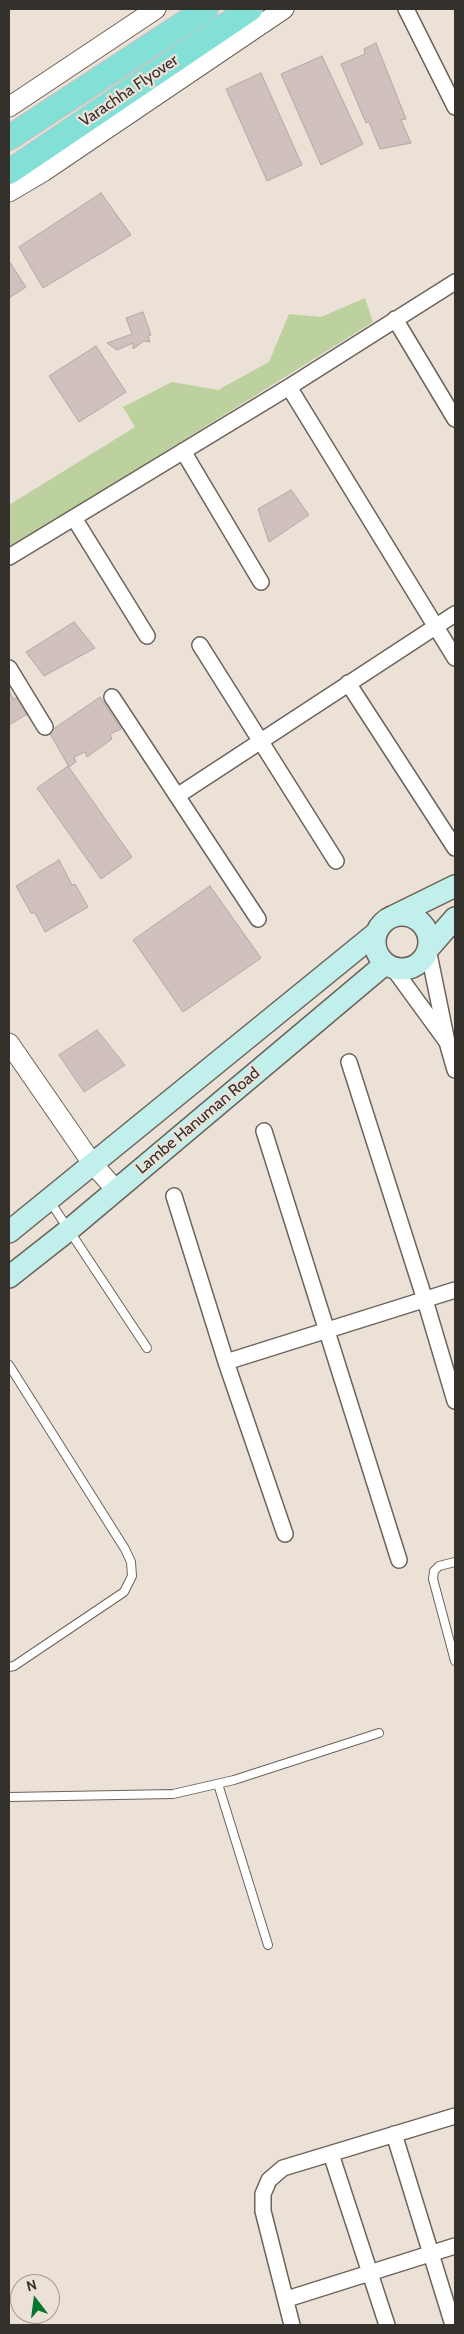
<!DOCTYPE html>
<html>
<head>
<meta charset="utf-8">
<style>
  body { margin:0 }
  #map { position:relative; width:464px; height:2334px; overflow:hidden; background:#ece1d7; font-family:Cabin,sans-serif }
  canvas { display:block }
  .frame { position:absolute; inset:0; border:10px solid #34302c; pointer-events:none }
  .north { position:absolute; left:10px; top:2274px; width:50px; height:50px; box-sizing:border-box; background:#ece1d7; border:1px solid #a29a93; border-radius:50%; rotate:345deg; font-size:14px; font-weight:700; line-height:20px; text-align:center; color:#34302c }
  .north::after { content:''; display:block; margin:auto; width:18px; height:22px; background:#03772b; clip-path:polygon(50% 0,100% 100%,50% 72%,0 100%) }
</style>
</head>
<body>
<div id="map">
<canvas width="464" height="2334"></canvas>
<div class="frame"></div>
<div class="north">N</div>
</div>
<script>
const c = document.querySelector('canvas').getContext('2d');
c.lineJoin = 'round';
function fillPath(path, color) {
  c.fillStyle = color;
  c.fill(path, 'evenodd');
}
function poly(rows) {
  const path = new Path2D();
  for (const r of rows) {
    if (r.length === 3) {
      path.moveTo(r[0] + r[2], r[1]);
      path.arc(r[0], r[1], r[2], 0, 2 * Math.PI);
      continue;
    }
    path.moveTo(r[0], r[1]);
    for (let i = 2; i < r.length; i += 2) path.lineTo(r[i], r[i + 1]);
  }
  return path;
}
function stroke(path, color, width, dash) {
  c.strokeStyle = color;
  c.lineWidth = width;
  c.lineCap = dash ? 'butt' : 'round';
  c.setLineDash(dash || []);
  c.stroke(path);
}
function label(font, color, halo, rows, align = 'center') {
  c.font = font + ' Cabin,sans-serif';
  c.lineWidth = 4.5;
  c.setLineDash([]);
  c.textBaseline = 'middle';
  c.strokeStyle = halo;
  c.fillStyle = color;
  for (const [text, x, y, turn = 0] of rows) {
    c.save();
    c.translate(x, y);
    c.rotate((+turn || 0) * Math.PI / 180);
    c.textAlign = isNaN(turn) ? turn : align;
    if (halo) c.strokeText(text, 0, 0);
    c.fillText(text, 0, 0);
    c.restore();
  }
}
const green = poly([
  [365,298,373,322,9,549,9,505,135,427,123,407,172,382,218,390,269,362,289,314,321,317]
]);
const building = poly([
  [376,43,406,119,401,120,411,143,380,149,369,122,366,123,341,64,365,54,364,49,376,43],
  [322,56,363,144,321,165,281,74,322,56],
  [261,73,302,165,267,181,226,89,261,73],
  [101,193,131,235,43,288,19,247,101,193],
  [9,261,26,287,9,298,9,261],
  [143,312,151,335,148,336,150,342,144,341,133,349,133,343,117,350,107,343,132,334,126,318,143,312],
  [96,346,126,392,79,422,49,376,96,346],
  [291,490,309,515,269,542,258,509,291,490],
  [74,622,95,648,44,676,26,652,74,622],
  [9,690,13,699,18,698,27,714,9,725,9,690],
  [100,697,121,729,110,734,112,739,87,757,85,752,74,757,76,762,69,767,49,732,100,697],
  [68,766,132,857,101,879,37,788,68,766],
  [59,860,72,885,75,884,88,907,45,932,35,913,31,913,16,886,59,860],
  [210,886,261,958,183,1012,133,940,210,886],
  [97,1030,125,1065,84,1092,59,1055,97,1030]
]);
const service = poly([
  [49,1200,147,1348],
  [9,1365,125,1549,131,1562,132,1576,124,1592,14,1666,9,1667],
  [455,1562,439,1566,434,1571,433,1579,455,1661],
  [218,1784,268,1945],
  [9,1797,173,1794,234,1780,379,1733]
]);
const minor = poly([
  [406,9,455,107],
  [395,319,455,419],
  [289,387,455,658],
  [183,451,261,582],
  [74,518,147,636],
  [9,557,289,387,455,282],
  [200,645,336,861],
  [9,668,45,727],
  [348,683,455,848],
  [112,697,258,919],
  [177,796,455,614],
  [393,968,447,1042,428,949],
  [447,1042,455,1070],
  [349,1062,425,1300,455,1401],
  [264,1131,399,1560],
  [174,1196,226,1362,285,1534],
  [226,1362,455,1290],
  [394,2134,453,2325],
  [331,2154,387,2325],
  [287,2299,455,2246],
  [292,2325,263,2211,263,2194,269,2180,283,2168,455,2116]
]);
const tertiary = poly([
  [9,107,156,9],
  [9,192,43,172,284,9],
  [9,1043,92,1163,116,1190]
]);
const secondary = poly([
  [402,942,27],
  [394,916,455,886],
  [428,949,455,918],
  [9,1232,375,934],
  [9,1277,70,1229,385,964]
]);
const primary = poly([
  [9,138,206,9],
  [9,172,250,9]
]);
const streetNames = [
  ["Varachha Flyover",129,91,-34],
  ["Lambe Hanuman Road",198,1121,-40]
];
fillPath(green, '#bdd19e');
fillPath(building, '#d0c1be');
stroke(building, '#b5a6a4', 1);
stroke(service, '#6c635a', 10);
stroke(minor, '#6c635a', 18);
stroke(tertiary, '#6c635a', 21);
stroke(secondary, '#6c635a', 24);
stroke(primary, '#c6c5c4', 26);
stroke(service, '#fff', 8);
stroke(minor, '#fff', 15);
stroke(tertiary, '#fff', 19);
stroke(secondary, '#c1efeb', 21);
stroke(primary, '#82e0d6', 24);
label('16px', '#34302c', '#ece1d7', streetNames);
</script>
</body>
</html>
